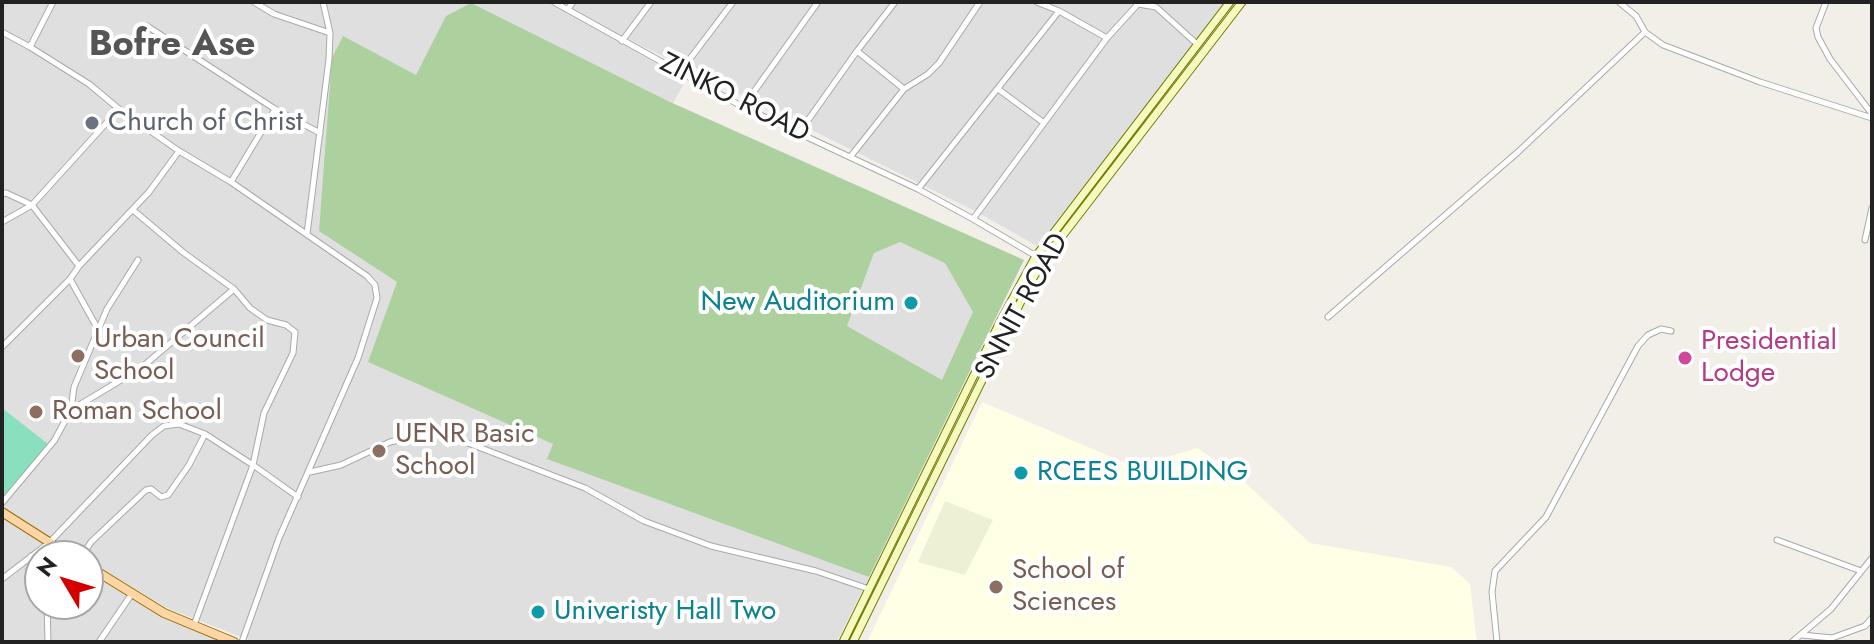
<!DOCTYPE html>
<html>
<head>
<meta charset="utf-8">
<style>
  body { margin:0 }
  #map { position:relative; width:1874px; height:644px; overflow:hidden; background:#f2efe9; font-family:Jost,sans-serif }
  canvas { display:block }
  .frame { position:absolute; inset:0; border:4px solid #222; pointer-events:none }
  .north { position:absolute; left:24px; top:540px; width:80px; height:80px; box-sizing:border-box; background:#fff; border:2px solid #a7a7a7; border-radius:50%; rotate:308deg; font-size:22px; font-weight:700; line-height:32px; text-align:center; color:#222 }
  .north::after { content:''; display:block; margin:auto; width:28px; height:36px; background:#d40000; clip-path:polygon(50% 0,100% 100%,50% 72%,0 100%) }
</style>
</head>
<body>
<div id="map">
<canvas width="1874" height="644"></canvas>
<div class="frame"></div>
<div class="north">N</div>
</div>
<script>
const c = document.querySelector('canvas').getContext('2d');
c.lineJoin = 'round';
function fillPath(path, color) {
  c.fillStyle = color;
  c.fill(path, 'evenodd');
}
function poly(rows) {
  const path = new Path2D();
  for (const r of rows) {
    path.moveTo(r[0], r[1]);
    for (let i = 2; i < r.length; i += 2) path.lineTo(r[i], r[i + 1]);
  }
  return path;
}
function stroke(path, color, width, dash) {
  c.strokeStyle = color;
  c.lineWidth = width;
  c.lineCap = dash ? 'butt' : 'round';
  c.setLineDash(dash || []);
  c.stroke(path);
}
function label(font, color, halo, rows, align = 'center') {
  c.font = font + ' Jost,sans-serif';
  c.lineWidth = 8;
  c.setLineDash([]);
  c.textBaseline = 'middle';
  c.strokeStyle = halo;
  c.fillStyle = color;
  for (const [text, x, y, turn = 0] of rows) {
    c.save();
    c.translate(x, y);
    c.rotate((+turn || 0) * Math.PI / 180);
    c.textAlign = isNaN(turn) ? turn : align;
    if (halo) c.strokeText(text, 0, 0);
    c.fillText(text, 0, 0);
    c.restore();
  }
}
const residential = poly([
  [2,2,549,2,686,80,673,103,1024,260,837,642,254,642,167,608,88,561,88,556,80,556,2,507],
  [562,2,1226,2,1037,246,977,212,620,35],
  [2,517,64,556,40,556,40,604,88,604,88,570,228,642,2,642]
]);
const education = poly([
  [982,402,1135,467,1197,448,1236,474,1310,543,1451,567,1470,584,1477,642,867,642]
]);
const farmland = poly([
  [945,501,993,520,965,575,918,562]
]);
const forest = poly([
  [471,3,672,103,1024,260,869,577,547,459,553,444,368,362,397,282,319,231,332,58,343,36,416,75,446,16],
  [900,242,945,263,973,312,942,380,847,326,874,253]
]);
const pitch = poly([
  [2,408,48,444,2,498]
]);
const street = poly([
  [254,2,274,14,330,33],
  [554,2,743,107,918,189],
  [1037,2,1059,11],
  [1826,2,1816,28,1818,37,1830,59,1872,114],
  [568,9,573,2],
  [147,26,275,109,231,182,367,276,375,285,377,298,358,358,279,538,242,642],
  [2,32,30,47],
  [1645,32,1663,45,1760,82,1872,118],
  [622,41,651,2],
  [857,51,895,2],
  [680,72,733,2],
  [998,89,1044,123],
  [743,107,818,2],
  [119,109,179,151,231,182],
  [275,109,320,133],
  [799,133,857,51,904,89],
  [851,156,904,89,928,74,939,63,980,2],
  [2,194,6,193,32,205,79,266],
  [133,210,184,253,234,289,250,308,267,320,286,325,295,332,293,353,264,413,253,465,298,497],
  [973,219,918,189,1059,11,1107,38],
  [2,222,32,205,119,109,89,84,30,47,53,2],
  [307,234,329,59,330,33,323,2],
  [1865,240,1872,208],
  [1036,256,973,219,1107,38,1138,4,1156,7,1197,44],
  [70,279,99,331],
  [1328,317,1518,152,1645,32,1636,16,1619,2],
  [2,347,70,279,79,266,149,192,179,151],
  [71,410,141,368,234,289],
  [310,472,341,465,390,442,416,436,435,434,455,438,585,488,644,521,711,546,816,571,869,589],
  [2,503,54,441,71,410,74,387,107,309,138,260],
  [1777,540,1861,571],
  [31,556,40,572],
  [82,556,91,542,146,490,151,489,161,497,168,495,189,465,205,434],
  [2,579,49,543,152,435,164,426,179,424,205,434,253,465,194,625],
  [47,604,48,642],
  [1802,635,1832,638,1865,626,1872,618],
  [99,642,131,595],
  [1497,642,1492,592,1495,571,1546,517,1638,346,1648,335,1661,329,1671,331],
  [1792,642,1831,609,1872,558]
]);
const secondary = poly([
  [843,642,1000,322,1036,256,1230,2],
  [853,642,1029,285,1043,261,1242,2]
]);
const primary = poly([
  [2,512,71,556],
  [88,566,164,613,234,642]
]);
const markers = [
  [92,123,8,"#6b7280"],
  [911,303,8,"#0f9aa8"],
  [78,356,8,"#8d6e63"],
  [1685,358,8,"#d1479c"],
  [36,412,8,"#8d6e63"],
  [379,451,8,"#8d6e63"],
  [1021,473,8,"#0f9aa8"],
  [996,587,8,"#8d6e63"],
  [538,612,8,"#0f9aa8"]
];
const streetNames = [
  ["ZINKO ROAD",734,99,27],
  ["SNNIT ROAD",1023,307,-61]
];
const worshipNames = [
  ["Church of Christ",108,123]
];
const cultureNames = [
  ["New Auditorium",895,303,"right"],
  ["RCEES BUILDING",1037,473],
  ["Univeristy Hall Two",554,612]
];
const educationNames = [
  ["Urban Council",94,340],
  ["School",94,372],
  ["Roman School",52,412],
  ["UENR Basic",395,435],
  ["School",395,467],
  ["School of",1012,571],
  ["Sciences",1012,603]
];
const hotelNames = [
  ["Presidential",1701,342],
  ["Lodge",1701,374]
];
const districtNames = [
  ["Bofre Ase",172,46]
];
fillPath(residential, '#e0dfdf');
fillPath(education, '#ffffe5');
fillPath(farmland, '#eef0d5');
fillPath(forest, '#add19e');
fillPath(pitch, '#88e0be');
stroke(street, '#a9a9a9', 7);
stroke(secondary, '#707d05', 9);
stroke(primary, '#a06b00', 10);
stroke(street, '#fff', 5);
stroke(secondary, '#f7fabf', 7);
stroke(primary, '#fcd6a4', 8);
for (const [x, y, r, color] of markers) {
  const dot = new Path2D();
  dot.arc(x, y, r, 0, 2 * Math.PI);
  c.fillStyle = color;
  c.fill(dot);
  stroke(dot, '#fff', 3);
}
label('28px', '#222', '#fff', streetNames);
label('28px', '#5b616d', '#fff', worshipNames, 'left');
label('28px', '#0d838f', '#fff', cultureNames, 'left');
label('28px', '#785e54', '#fff', educationNames, 'left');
label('28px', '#b23c85', '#fff', hotelNames, 'left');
label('bold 36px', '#555', '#fff', districtNames);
</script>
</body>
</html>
